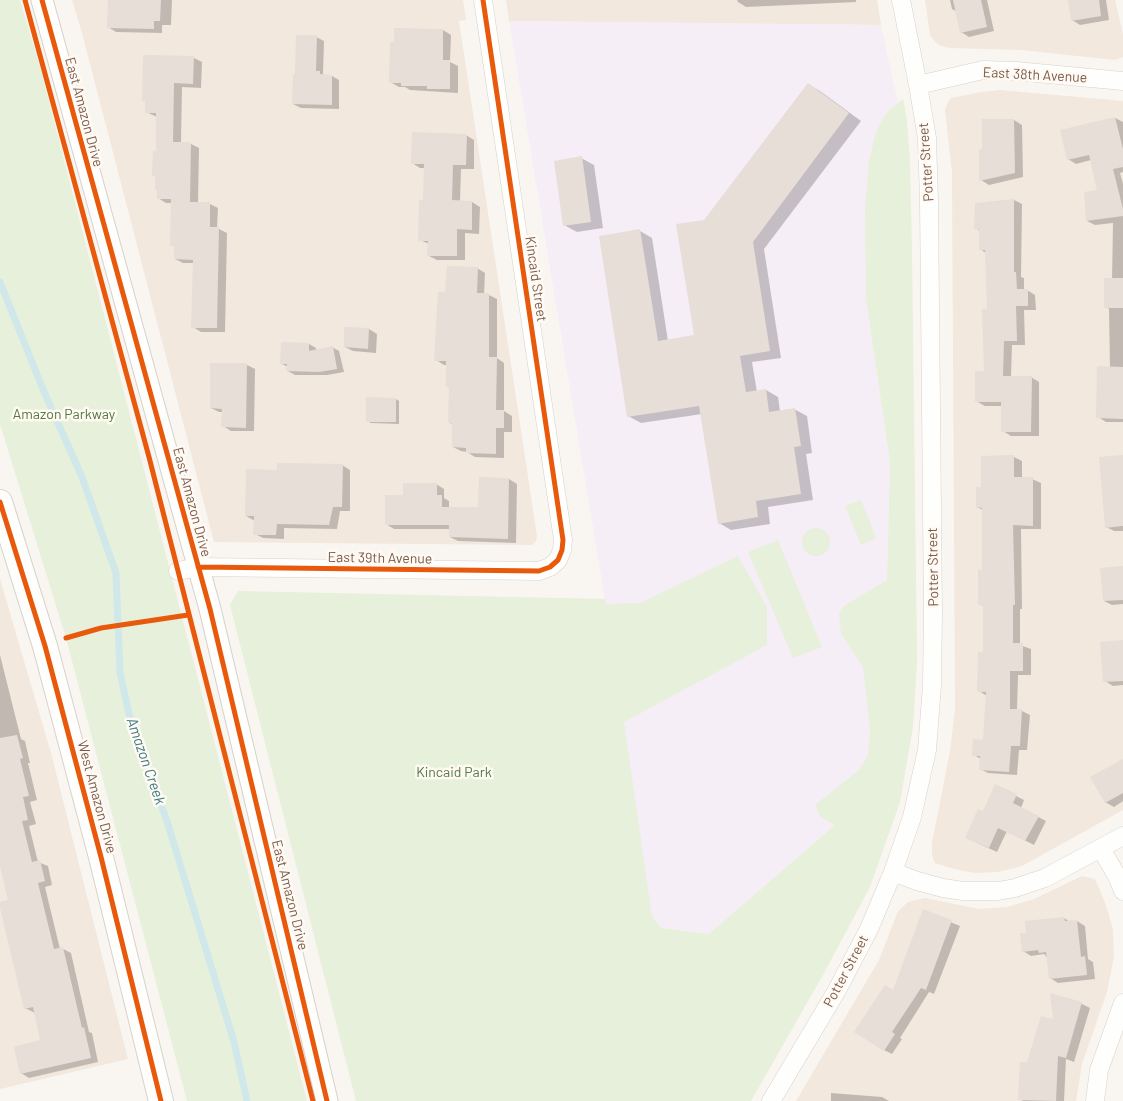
<!DOCTYPE html>
<html>
<head>
<meta charset="utf-8">
<style>
  body { margin:0 }
  canvas { display:block; background:#f9f5f0 }
</style>
</head>
<body>
<canvas width="1123" height="1101"></canvas>
<script>
const c = document.querySelector('canvas').getContext('2d');
c.lineJoin = 'round';
function fillPath(path, color) {
  c.fillStyle = color;
  c.fill(path, 'evenodd');
}
function poly(rows) {
  const path = new Path2D();
  for (const r of rows) {
    if (r.length === 3) {
      path.moveTo(r[0] + r[2], r[1]);
      path.arc(r[0], r[1], r[2], 0, 2 * Math.PI);
      continue;
    }
    path.moveTo(r[0], r[1]);
    for (let i = 2; i < r.length; i += 2) path.lineTo(r[i], r[i + 1]);
  }
  return path;
}
function stroke(path, color, width, dash) {
  c.strokeStyle = color;
  c.lineWidth = width;
  c.lineCap = dash ? 'butt' : 'round';
  c.setLineDash(dash || []);
  c.stroke(path);
}
function label(font, color, halo, rows, align = 'center') {
  c.font = font + ' Barlow,sans-serif';
  c.lineWidth = 5;
  c.setLineDash([]);
  c.textBaseline = 'middle';
  c.strokeStyle = halo;
  c.fillStyle = color;
  for (const [text, x, y, turn = 0] of rows) {
    c.save();
    c.translate(x, y);
    c.rotate((+turn || 0) * Math.PI / 180);
    c.textAlign = isNaN(turn) ? turn : align;
    if (halo) c.strokeText(text, 0, 0);
    c.fillText(text, 0, 0);
    c.restore();
  }
}
const residential = poly([
  [72,0,463,0,466,20,459,21,537,536,536,541,532,545,214,542,82,33],
  [506,0,877,0,881,25,509,21],
  [925,0,1115,0,1123,34,1123,57,1115,60,1021,50,950,48,941,46,935,42,930,35],
  [1000,90,1123,101,1123,810,1022,866,998,872,975,873,954,869,935,863,932,855,932,843,950,751,955,709,952,172,945,110,948,102,951,98,981,92],
  [0,579,51,753,128,1059,0,1089],
  [1082,876,1095,879,1106,905,1113,930,1114,957,1107,992,1082,1064,1076,1101,796,1101,879,960,898,911,908,902,925,898,979,909,1007,907,1034,899]
]);
const education = poly([
  [509,21,881,25,898,103,889,110,881,121,875,136,866,298,890,463,887,580,890,718,836,824,709,934,661,928,652,916,605,599]
]);
const green = poly([
  [0,0,20,0,40,67,307,1101,187,1101,66,638,0,424],
  [903,99,907,120,910,162,912,250,917,661,913,727,900,802,870,887,824,973,751,1101,356,1101,230,605,238,591,605,599,606,604,640,603,738,556,767,607,767,645,624,722,652,916,661,928,709,934,835,825,821,817,815,805,859,770,868,755,870,730,863,667,841,634,839,614,844,606,887,580,890,463,866,298,865,208,869,161,875,136,881,121,889,110],
  [861,500,876,538,861,545,845,506],
  [816,542,14],
  [778,540,822,647,793,658,748,552]
]);
const shadow = poly([
  [109,0,172,0,171,25,162,25,162,33,116,32,108,27],
  [737,0,856,0,856,2,746,7,738,2],
  [950,0,987,0,994,31,969,37,961,32,956,11,952,9],
  [1069,0,1106,0,1109,20,1080,25,1072,20],
  [443,30,451,35,450,62,458,66,458,93,410,90,405,87,399,87,390,82],
  [316,37,324,41,323,75,332,76,339,80,339,109,301,108,293,104],
  [194,58,202,62,201,88,182,87,181,143,191,144,199,148,198,203,210,204,218,208,217,228,227,233,225,332,201,332,193,327,194,263,183,263,175,259,175,247,172,245,173,203,166,203,158,198,157,177,153,175,157,152,157,117,146,112,146,102,144,100],
  [808,84,820,91,861,121,764,249,781,358,752,362,757,392,766,390,778,397,780,411,794,409,807,416,812,453,806,454,813,500,768,507,770,524,731,530,719,523,702,414,641,423,628,416,640,231,652,238,668,341,695,336,705,221],
  [1115,118,1123,122,1123,172,1120,173,1123,184,1123,422,1106,422,1098,417,1110,368,1109,309,1106,307,1112,279,1113,223,1095,225,1087,221,1099,191,1091,160,1076,164,1068,159],
  [1014,120,1022,125,1023,177,989,185,981,180,984,150,983,121],
  [466,135,474,140,474,169,461,169,460,202,472,202,480,207,479,234,465,233,465,260,437,260,429,256,429,244,420,240,424,201,425,168,420,168,412,163],
  [581,158,594,165,603,228,577,232,564,225],
  [1014,200,1022,204,1021,277,1024,278,1024,290,1027,290,1035,295,1036,310,1024,310,1025,345,1012,345,1011,377,1031,377,1039,382,1039,436,1011,436,1003,431,1003,406,985,406,976,401,986,373,988,311,986,253,980,249,980,231,976,228],
  [477,268,485,273,484,295,489,295,497,299,497,358,504,363,504,411,512,416,512,432,504,432,504,458,475,457,467,452,461,451,453,447,454,425,450,423,450,388,447,386,448,365,444,365,436,360,446,294],
  [369,329,377,334,376,353,353,351,345,347],
  [309,344,316,348,316,351,332,347,339,351,344,372,327,375,295,375,288,371,288,367,282,364],
  [247,365,255,369,254,431,231,431,223,426,223,412,219,412,211,408],
  [396,399,399,401,399,424,371,423,367,421],
  [1123,456,1123,531,1114,531,1106,527],
  [1014,457,1022,461,1022,479,1032,479,1041,483,1041,529,1021,529,1022,609,1020,609,1020,645,1031,649,1031,675,1018,675,1017,710,1022,711,1030,715,1027,750,1019,750,1017,775,988,773,980,769,981,759,974,755,984,741,987,696,979,691,984,654,985,607,980,604,983,571,983,510,977,507,982,488],
  [342,465,350,470,350,511,340,511,337,529,284,528,284,539,263,538,255,534,255,521,246,516,278,471],
  [509,479,517,484,516,543,458,541,450,537,450,529,394,529,386,524,404,497,436,484,444,489,444,498,449,501,449,508,479,509],
  [1123,567,1123,604,1112,605,1104,601],
  [1123,641,1123,685,1113,686,1105,681],
  [0,655,21,739,25,741,30,763,28,763,37,800,30,802,36,824,29,826,38,862,48,866,52,885,45,887,60,949,63,949,71,953,89,1032,92,1033,98,1062,29,1078,21,1073,42,1041,35,1013,25,1008,10,901,0,861],
  [1123,760,1123,801,1114,807,1105,802],
  [996,786,1024,800,1021,808,1046,821,1034,845,1007,831,997,852,975,842,984,813],
  [924,911,960,926,934,994,929,992,900,1038,902,1039,892,1054,884,1050,894,991],
  [1064,918,1070,922,1077,921,1085,926,1088,959,1093,962,1095,979,1058,983,1050,978,1047,957,1044,954,1031,956,1023,951,1027,934],
  [1052,995,1082,1004,1090,1008,1074,1062,1066,1059,1064,1101,1023,1101,1020,1099,1055,1021],
  [831,1093,882,1097,889,1101,831,1101]
]);
const stream = poly([
  [0,282,42,387,82,477,116,573,120,673,133,732,167,821,234,1042,247,1101]
]);
const building = poly([
  [108,0,161,0,160,21,154,21,154,29,107,28],
  [953,0,981,0,987,27,960,33],
  [1068,0,1099,0,1101,16,1071,21],
  [394,28,443,29,443,60,450,60,450,89,427,89,427,86,401,86,401,83,389,83,390,42,394,42],
  [296,35,317,35,316,71,320,71,320,74,332,75,332,105,292,104,293,74,295,74],
  [143,55,194,56,193,84,174,83,173,142,191,142,190,202,210,202,210,227,219,227,217,328,191,328,193,260,174,259,174,246,170,246,171,199,157,199,157,190,155,190,155,176,152,176,153,151,156,151,156,113,145,113,145,101,142,101],
  [808,83,849,113,753,242,770,351,740,356,746,392,766,389,769,412,795,408,801,446,794,447,801,494,756,501,758,517,718,524,699,406,627,417,599,236,640,229,658,341,694,335,676,224,704,220],
  [1115,117,1123,149,1123,167,1113,169,1123,209,1123,216,1086,221,1084,192,1097,190,1089,155,1067,160,1060,130],
  [982,119,1014,119,1015,173,979,181,979,149,982,149],
  [412,132,467,134,466,165,453,165,452,200,472,201,472,230,457,229,457,256,427,256,428,241,418,241,419,200,423,200,424,164,411,164],
  [582,156,591,222,563,226,554,161],
  [1014,199,1014,272,1016,272,1017,289,1028,289,1028,306,1016,306,1017,341,1004,341,1003,376,1032,376,1031,432,1001,432,1001,402,975,402,975,371,984,371,982,309,987,309,985,250,979,250,979,229,974,229,975,203],
  [447,266,478,267,477,293,489,293,489,357,497,357,496,410,504,410,504,428,496,428,496,454,466,453,466,448,452,447,452,423,448,423,449,387,446,387,446,361,434,361,438,292,445,292],
  [1104,278,1123,278,1123,308,1104,308],
  [344,327,369,328,368,349,344,347],
  [281,342,309,343,309,351,333,346,337,369,319,372,286,371,287,364,280,364],
  [210,363,247,363,246,428,221,427,222,409,210,408],
  [1097,366,1123,367,1123,419,1096,418],
  [366,397,396,398,396,422,366,422],
  [1014,455,1014,477,1033,477,1033,526,1013,525,1015,605,1013,605,1013,643,1023,643,1023,671,1010,671,1010,709,1022,709,1020,746,1011,746,1009,772,979,770,980,756,972,756,973,739,983,740,986,692,977,692,978,652,983,652,983,605,978,605,978,569,982,570,982,508,976,507,976,487,981,487,981,456],
  [1123,455,1123,526,1105,528,1099,457],
  [277,463,343,464,342,507,333,507,329,525,277,524,276,535,253,535,254,516,245,516,246,469,277,470],
  [479,477,509,478,508,539,449,537,449,525,385,525,385,495,403,495,403,483,437,483,437,495,442,495,442,507,478,507],
  [1123,566,1123,600,1103,601,1100,568],
  [1123,640,1123,681,1103,682,1100,642],
  [17,735,23,758,20,759,29,796,23,797,28,820,22,821,32,862,40,860,45,881,38,883,54,949,63,947,82,1028,84,1027,91,1058,20,1074,14,1047,40,1040,33,1007,24,1009,0,908,0,902,8,900,0,866,0,738],
  [1123,759,1123,793,1105,803,1090,777],
  [995,784,1017,794,1013,803,1039,816,1025,841,998,828,989,848,965,838,978,809,983,811],
  [923,909,952,920,926,990,921,988,892,1032,895,1034,884,1051,854,1032,885,985,893,990],
  [1064,917,1065,921,1077,920,1081,957,1085,956,1087,975,1049,979,1046,952,1039,953,1038,950,1022,952,1020,933,1026,933,1025,921],
  [1050,993,1082,1002,1066,1058,1058,1056,1056,1101,1018,1100,1020,1062,1027,1062,1041,1016,1053,1019]
]);
const minor = poly([
  [918,85,983,70,1016,71,1123,81],
  [178,571,198,567,539,571,550,567,558,560,562,550,563,540,483,0],
  [1101,849,1117,876,1123,891],
  [893,872,917,881,943,888,963,891,998,891,1015,888,1045,878,1123,836],
  [771,1101,836,992,869,929,893,872,912,817,927,750,932,685,933,614,929,201,927,138,918,85,901,0],
  [1095,1101,1099,1070,1123,1003]
]);
const tertiary = poly([
  [42,0,210,609,327,1101]
]);
const secondary = poly([
  [0,502,45,646,101,857,161,1101]
]);
const cycleway = poly([
  [25,0,149,457,313,1101],
  [42,0,210,609,327,1101],
  [0,502,45,646,101,857,161,1101],
  [198,567,539,571,550,567,558,560,562,550,563,540,483,0],
  [66,638,101,628,188,615]
]);
const streetNames = [
  ["East 38th Avenue",1035,75,3],
  ["East Amazon Drive",84,112,75],
  ["Potter Street",926,162,-94],
  ["Kincaid Street",536,279,82],
  ["East Amazon Drive",192,502,75],
  ["East 39th Avenue",380,558,1],
  ["Potter Street",933,567,-91],
  ["West Amazon Drive",97,797,75],
  ["East Amazon Drive",290,895,76],
  ["Potter Street",846,971,-62]
];
const parkNames = [
  ["Amazon Parkway",64,414],
  ["Kincaid Park",454,772]
];
const waterNames = [
  ["Amazon Creek",146,761,71]
];
fillPath(residential, '#f2e8de');
fillPath(education, '#f6eef6');
fillPath(green, '#e7f0db');
fillPath(shadow, '#0003');
stroke(stream, '#d0e8ea', 7);
fillPath(building, '#e6ded7');
stroke(minor, '#d7d1cb', 19);
stroke(tertiary, '#d7d1cb', 23);
stroke(secondary, '#d9d2cb', 26);
stroke(minor, '#fefefd', 18);
stroke(tertiary, '#fefefd', 21);
stroke(secondary, '#fefefd', 24);
stroke(cycleway, '#e8590c', 5);
label('14px', '#7a5c4d', '#fffaf3', streetNames);
label('14px', '#537a41', '#fffaf3', parkNames);
label('italic 15px', '#437c86', '#fffaf3', waterNames);
</script>
</body>
</html>
